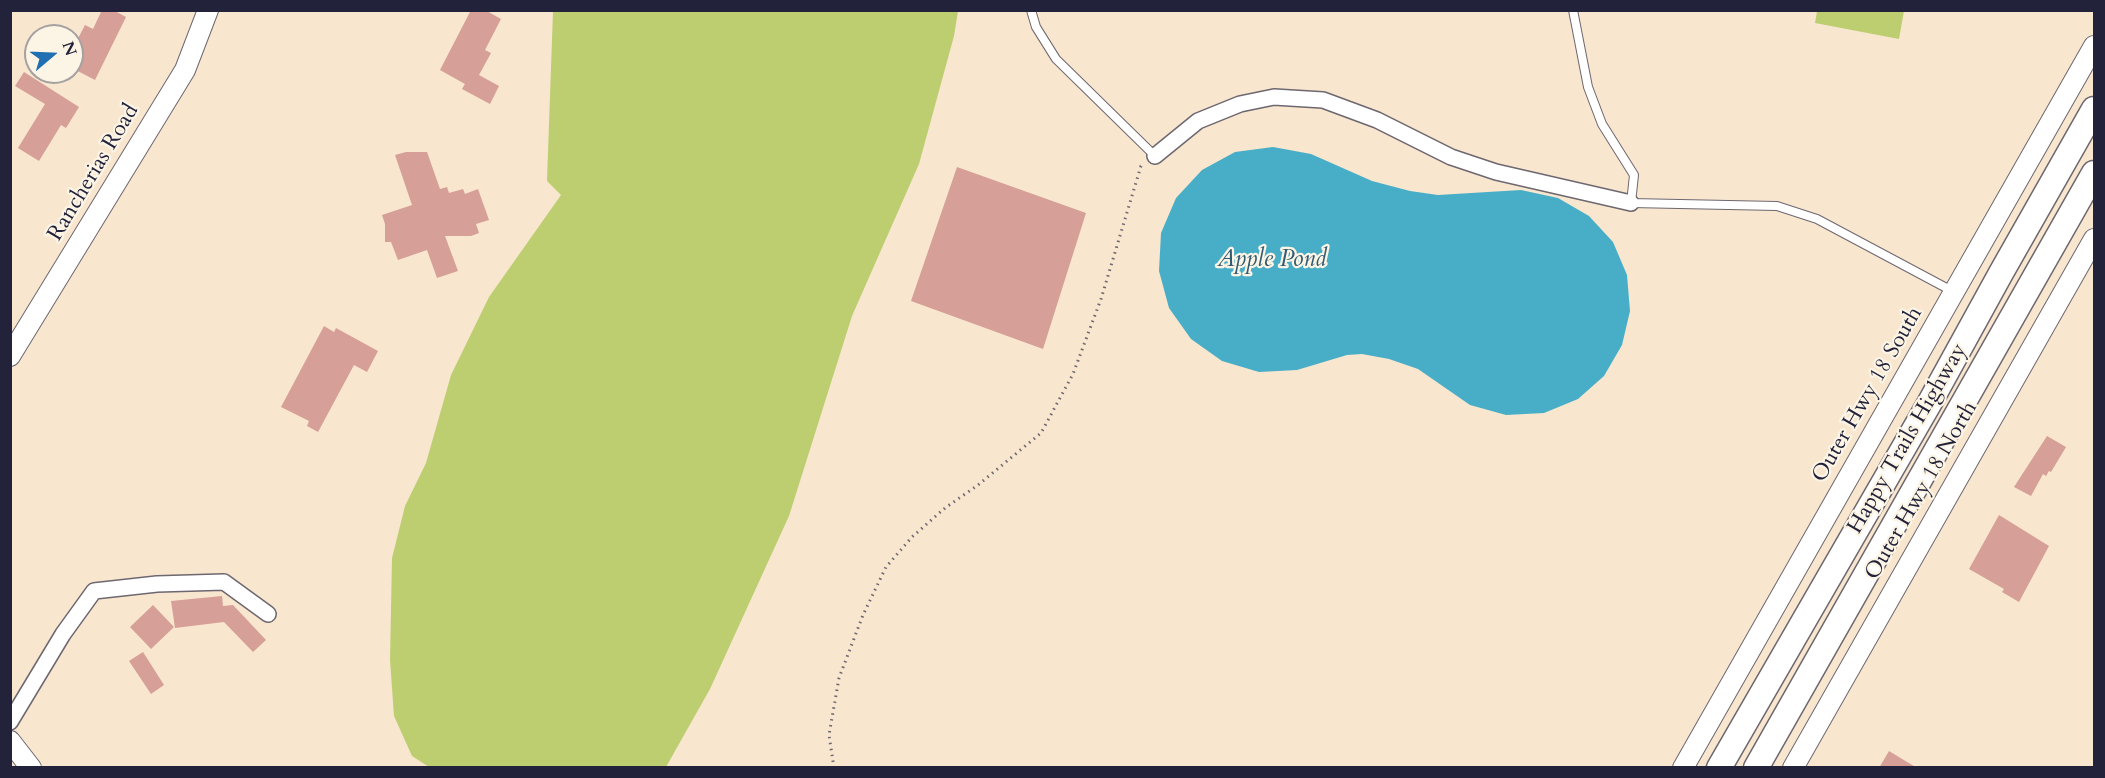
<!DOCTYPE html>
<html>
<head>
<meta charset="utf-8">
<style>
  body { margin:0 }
  #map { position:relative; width:2105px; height:778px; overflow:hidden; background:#f8e6cf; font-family:Cardo,serif }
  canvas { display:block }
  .frame { position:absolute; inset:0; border:12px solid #22223b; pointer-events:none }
  .north { position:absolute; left:24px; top:24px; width:60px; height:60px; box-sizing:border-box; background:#fcf5e5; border:2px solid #a5a1a1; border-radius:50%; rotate:71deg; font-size:16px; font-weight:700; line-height:24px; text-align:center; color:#22223b }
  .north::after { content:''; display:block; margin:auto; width:21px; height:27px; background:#1f6fb2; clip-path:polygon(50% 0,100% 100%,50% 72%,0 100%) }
</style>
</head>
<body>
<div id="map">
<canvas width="2105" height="778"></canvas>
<div class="frame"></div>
<div class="north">N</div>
</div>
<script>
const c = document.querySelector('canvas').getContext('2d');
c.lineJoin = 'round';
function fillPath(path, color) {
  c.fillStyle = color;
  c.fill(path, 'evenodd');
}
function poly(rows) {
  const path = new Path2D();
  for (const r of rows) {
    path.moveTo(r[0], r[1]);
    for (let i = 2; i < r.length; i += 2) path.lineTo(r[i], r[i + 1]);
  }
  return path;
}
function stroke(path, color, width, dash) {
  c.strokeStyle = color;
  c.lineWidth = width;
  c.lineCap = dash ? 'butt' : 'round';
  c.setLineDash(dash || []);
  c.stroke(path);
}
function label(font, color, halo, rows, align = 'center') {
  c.font = font + ' Cardo,serif';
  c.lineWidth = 4.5;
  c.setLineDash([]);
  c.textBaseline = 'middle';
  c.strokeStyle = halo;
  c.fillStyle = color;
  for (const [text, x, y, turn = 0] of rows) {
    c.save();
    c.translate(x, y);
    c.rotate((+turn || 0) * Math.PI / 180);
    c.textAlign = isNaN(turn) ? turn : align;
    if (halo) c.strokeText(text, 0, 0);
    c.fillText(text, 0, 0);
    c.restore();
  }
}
const green = poly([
  [553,11,958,11,954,36,919,164,852,316,789,516,710,689,666,767,429,767,412,756,394,716,390,660,392,558,405,506,426,463,451,375,489,297,561,195,547,181],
  [1817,11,1817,10,1904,11,1899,39,1815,23]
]);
const water = poly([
  [1273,147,1311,154,1372,181,1410,191,1438,195,1521,190,1558,198,1589,216,1613,242,1627,275,1630,311,1622,345,1604,376,1578,399,1544,413,1506,415,1470,405,1418,369,1389,359,1362,354,1347,355,1297,370,1259,372,1222,361,1191,339,1169,308,1159,271,1161,233,1176,198,1202,170,1235,152]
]);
const building = poly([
  [102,10,113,10,126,17,95,80,72,68,72,50,85,25,93,29],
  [471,10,485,10,501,19,485,50,491,53,479,75,499,86,490,104,462,89,465,84,440,70],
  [24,72,79,107,66,128,61,125,39,161,18,148,45,104,15,86],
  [406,152,427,152,440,189,447,187,449,193,463,189,465,194,478,189,489,220,476,224,479,233,471,236,445,236,458,271,437,278,427,250,398,260,391,242,385,242,385,224,382,215,412,205,395,155],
  [957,167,1086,213,1043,349,911,301],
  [324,326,334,332,336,328,378,351,367,372,354,365,318,432,307,426,309,421,281,407],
  [2047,436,2066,447,2051,472,2049,471,2046,476,2043,474,2031,496,2014,487],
  [1999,515,2049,546,2019,602,2002,592,2004,589,1969,569],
  [222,596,223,606,233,605,266,640,253,652,224,622,175,628,171,601],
  [153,605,174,627,151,649,130,627],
  [143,652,164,685,151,694,129,661],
  [1889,751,1917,768,1879,768]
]);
const path = poly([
  [834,768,829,735,839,678,863,615,886,567,912,537,945,508,978,485,1041,433,1073,374,1101,299,1141,166,1144,164]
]);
const service = poly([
  [1031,10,1036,27,1056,59,1155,156],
  [1573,10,1588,87,1602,124,1634,175,1631,203,1777,206,1817,219,1954,292]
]);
const minor = poly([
  [1155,156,1198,121,1240,104,1274,97,1323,100,1377,120,1451,157,1496,172,1631,203],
  [10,722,63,634,94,591,157,584,224,582,268,614]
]);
const tertiary = poly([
  [10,356,185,70,208,10],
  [10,741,31,768],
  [1683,768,2094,46],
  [1793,768,2094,239]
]);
const primary = poly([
  [1719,768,1929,404,2001,273,2094,109],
  [1756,768,2094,173]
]);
const streetNames = [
  ["Rancherias Road",94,173,-59],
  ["Outer Hwy 18 South",1868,395,-60],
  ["Happy Trails Highway",1908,439,-60],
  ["Outer Hwy 18 North",1922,491,-60]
];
const waterNames = [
  ["Apple Pond",1272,260]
];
fillPath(green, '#bdce71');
fillPath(water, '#48aec7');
fillPath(building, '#d69f98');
stroke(service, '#6d676f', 10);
stroke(minor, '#6d676f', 18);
stroke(tertiary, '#6d676f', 22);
stroke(primary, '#6d676f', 27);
stroke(path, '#6d676f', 3, [1.5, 4.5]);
stroke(service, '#fff', 8);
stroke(minor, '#fff', 15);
stroke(tertiary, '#fff', 20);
stroke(primary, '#fff', 24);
label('22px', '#22223b', '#fcf5e5', streetNames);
label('italic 24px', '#315a73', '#fcf5e5', waterNames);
</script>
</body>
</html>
